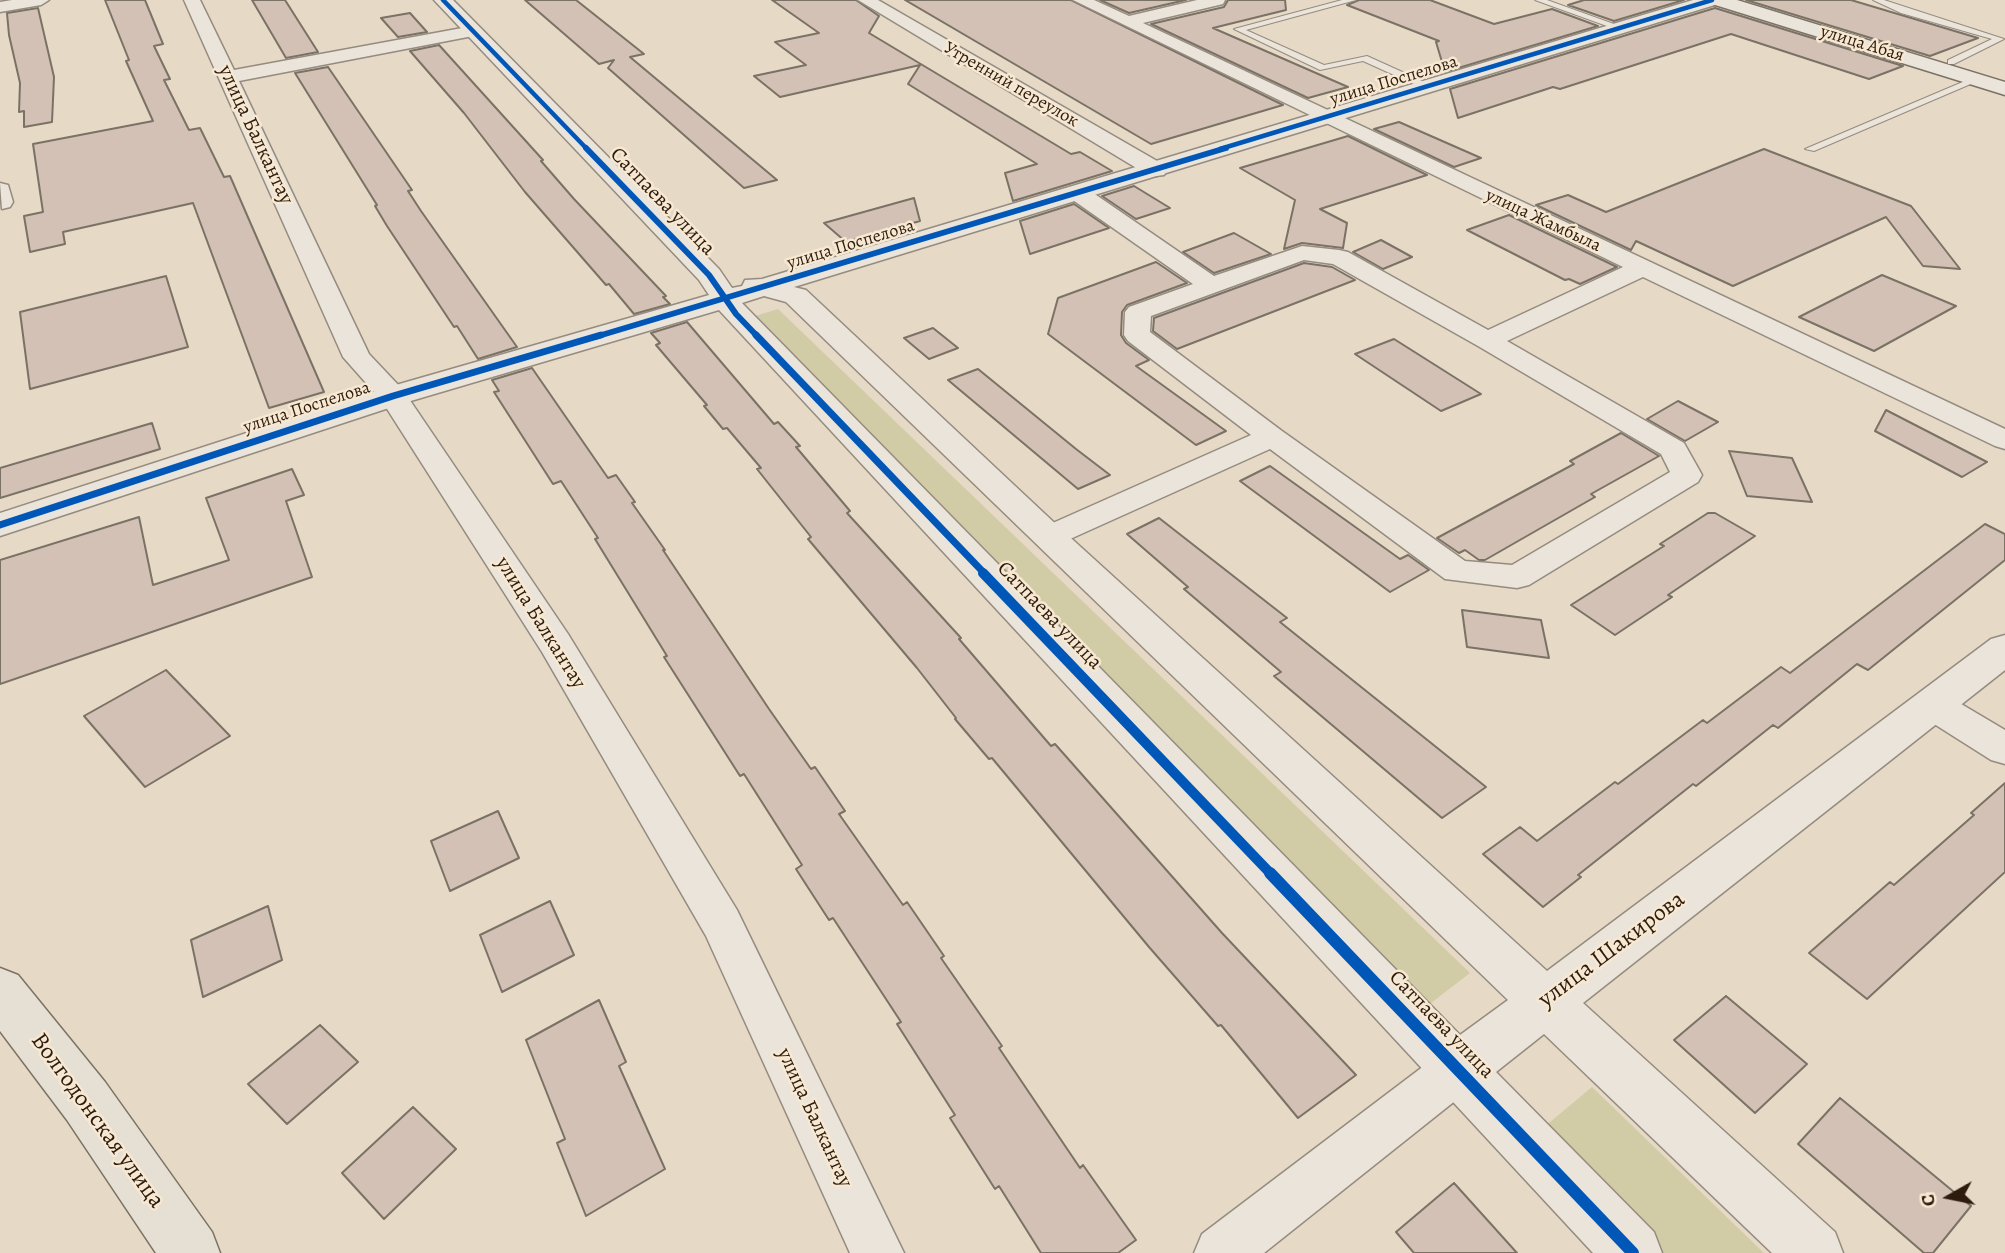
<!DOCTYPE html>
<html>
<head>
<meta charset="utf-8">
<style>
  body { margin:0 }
  #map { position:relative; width:2005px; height:1253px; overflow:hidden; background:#e6d9c6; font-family:Alegreya,serif }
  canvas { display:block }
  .north { position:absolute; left:1914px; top:1162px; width:70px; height:70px; -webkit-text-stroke:5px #f7e8d2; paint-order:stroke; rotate:261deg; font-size:19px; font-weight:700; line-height:28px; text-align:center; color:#2d1b0e }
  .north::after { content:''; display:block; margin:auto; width:24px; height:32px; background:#2d1b0e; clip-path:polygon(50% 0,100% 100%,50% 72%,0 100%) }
</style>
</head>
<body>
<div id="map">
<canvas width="2005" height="1253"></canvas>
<div class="north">С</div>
</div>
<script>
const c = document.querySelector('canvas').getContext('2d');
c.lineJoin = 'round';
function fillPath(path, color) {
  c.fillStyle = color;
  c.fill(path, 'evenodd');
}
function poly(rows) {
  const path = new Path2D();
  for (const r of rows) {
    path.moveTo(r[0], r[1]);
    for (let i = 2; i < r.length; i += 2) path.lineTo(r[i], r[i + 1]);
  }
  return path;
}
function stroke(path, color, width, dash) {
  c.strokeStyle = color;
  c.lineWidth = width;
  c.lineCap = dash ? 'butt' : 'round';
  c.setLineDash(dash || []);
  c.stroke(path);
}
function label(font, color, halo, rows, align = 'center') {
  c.font = font + ' Alegreya,serif';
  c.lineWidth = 5;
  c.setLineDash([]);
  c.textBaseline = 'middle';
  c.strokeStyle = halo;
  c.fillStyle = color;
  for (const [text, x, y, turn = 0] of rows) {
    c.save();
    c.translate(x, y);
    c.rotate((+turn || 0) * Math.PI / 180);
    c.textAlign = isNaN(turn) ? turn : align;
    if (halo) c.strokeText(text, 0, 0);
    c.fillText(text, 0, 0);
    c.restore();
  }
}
const green = poly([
  [778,309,1470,973,1414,1016,736,322],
  [1592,1087,1764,1253,1654,1253,1537,1133]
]);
const building = poly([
  [105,0,145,0,163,44,154,46,170,79,164,80,189,130,200,128,224,177,230,176,324,392,269,408,193,203,63,232,65,244,30,252,24,216,43,212,33,144,153,121,126,61,129,60,105,0],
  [252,0,285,0,318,52,286,58,252,0],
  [525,0,576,0,644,54,630,57,777,180,744,188,608,68,614,60,599,64,525,0],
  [772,0,856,0,879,16,869,33,1071,154,1080,152,1112,171,1013,201,1005,173,1037,164,908,84,920,65,780,97,754,76,806,65,775,42,819,33,772,0],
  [905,0,1071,0,1283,105,1151,144,905,0],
  [1100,0,1186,0,1129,13,1100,0],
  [1228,0,1285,0,1286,10,1213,28,1348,87,1308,98,1151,24,1224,7,1228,0],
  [1359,0,1430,0,1494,24,1552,9,1598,26,1445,72,1436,42,1439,41,1347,5,1359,0],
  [1584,0,1684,0,1614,21,1568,5,1584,0],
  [1746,0,1851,0,1978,38,1930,56,1746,0],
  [38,8,54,77,52,122,24,127,24,111,19,112,20,83,9,35,7,13,38,8],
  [1715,8,1903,66,1869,79,1731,34,1560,89,1553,87,1458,118,1450,89,1715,8],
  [410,13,427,32,398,37,381,18,410,13],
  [439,45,543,160,541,161,574,199,666,296,663,297,670,304,634,314,609,284,606,285,525,192,464,113,410,51,439,45],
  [328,67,412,190,408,191,421,211,517,347,478,359,457,326,454,327,387,226,375,206,377,205,295,73,328,67],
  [1399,122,1481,158,1454,167,1374,129,1399,122],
  [1348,136,1427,175,1320,209,1347,223,1343,248,1302,243,1284,249,1295,200,1240,168,1348,136],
  [1764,149,1911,206,1960,269,1923,266,1886,217,1733,286,1636,241,1631,250,1536,205,1568,195,1606,212,1764,149],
  [1134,186,1170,208,1136,219,1102,196,1134,186],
  [914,198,920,221,846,242,824,223,914,198],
  [1074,204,1109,228,1030,254,1020,221,1074,204],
  [1509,215,1617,267,1580,284,1569,279,1565,280,1467,230,1509,215],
  [1234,233,1271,254,1214,273,1183,252,1234,233],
  [1381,240,1412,257,1383,269,1353,252,1381,240],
  [1156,262,1187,283,1127,305,1122,312,1121,335,1126,343,1149,360,1136,366,1226,431,1196,445,1048,334,1058,298,1156,262],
  [1304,263,1332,267,1355,280,1177,349,1153,331,1154,318,1304,263],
  [1882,275,1956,306,1874,351,1799,317,1882,275],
  [166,276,188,347,30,389,20,312,166,276],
  [687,322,774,424,778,422,800,446,796,447,850,511,847,513,961,638,959,639,1051,746,1055,744,1222,933,1356,1075,1298,1118,1221,1025,1218,1026,1149,947,992,758,989,759,955,719,956,718,917,668,808,539,811,537,757,469,761,468,727,428,723,429,704,406,707,405,656,345,660,343,651,333,687,322],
  [933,328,958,348,929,359,904,338,933,328],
  [1394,339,1481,394,1441,411,1355,354,1394,339],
  [532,368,608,478,616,475,635,502,632,503,665,550,663,550,769,709,811,769,815,767,845,811,839,814,903,905,907,902,944,956,941,958,1002,1046,999,1048,1080,1168,1083,1165,1136,1240,1118,1253,1041,1253,999,1186,995,1189,950,1118,955,1115,897,1024,901,1022,833,918,829,920,796,869,802,865,744,774,740,776,664,657,667,656,595,539,598,538,561,481,553,484,494,392,499,391,492,380,532,368],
  [978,369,1076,449,1110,475,1078,489,948,380,978,369],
  [1678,401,1718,422,1685,441,1647,419,1678,401],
  [1886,410,1987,462,1962,477,1875,431,1886,410],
  [152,423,160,449,0,498,0,468,152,423],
  [1621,433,1659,456,1591,494,1595,497,1485,560,1479,560,1465,550,1459,553,1437,538,1574,464,1570,461,1621,433],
  [1729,451,1792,458,1812,502,1747,496,1729,451],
  [1270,466,1400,559,1408,555,1429,570,1390,592,1240,481,1270,466],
  [292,469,304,495,286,501,312,577,0,684,0,560,139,517,153,585,229,560,206,498,292,469],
  [1708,513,1715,513,1755,536,1668,595,1672,597,1615,635,1571,605,1664,546,1660,544,1708,513],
  [1159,518,1287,618,1280,622,1486,787,1442,818,1274,676,1281,672,1184,589,1188,587,1127,534,1159,518],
  [1985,524,2005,534,2005,560,1868,670,1857,664,1778,728,1773,725,1696,786,1693,784,1578,875,1581,877,1543,907,1483,854,1520,827,1537,841,1615,782,1618,784,1703,720,1707,723,1781,667,1790,673,1985,524],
  [1462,610,1541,620,1549,658,1467,647,1462,610],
  [166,670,230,736,145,787,84,716,166,670],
  [2005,783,2005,872,1867,999,1809,953,1890,882,1894,885,1974,815,1971,813,2005,783],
  [498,811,519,858,450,891,431,841,498,811],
  [550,901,574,955,502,992,480,935,550,901],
  [268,906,282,960,203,997,191,940,268,906],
  [1726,996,1807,1064,1755,1113,1674,1040,1726,996],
  [599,1000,626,1062,619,1066,665,1169,586,1216,557,1143,565,1139,526,1040,599,1000],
  [320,1025,358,1062,287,1124,248,1084,320,1025],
  [1840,1098,1971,1206,1933,1253,1924,1253,1798,1144,1840,1098],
  [413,1107,456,1149,384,1219,342,1173,413,1107],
  [1454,1183,1517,1253,1414,1253,1396,1232,1454,1183]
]);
const service = poly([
  [1342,0,1356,0,1246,30,1324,65,1367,56,1431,85,1431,89,1425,89,1363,61,1320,70,1234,29,1342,0],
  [1535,0,1547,0,1625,28,1618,30,1535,0],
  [1873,0,1884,0,2004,39,1954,64,1948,64,1948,60,1992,39,1901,13,1873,0],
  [1972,78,1980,80,1814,151,1805,149,1972,78]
]);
const minor = poly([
  [12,0,49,0,41,5,0,12,0,2,12,0],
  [184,0,200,0,234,70,473,26,482,31,473,36,239,81,369,354,403,390,568,634,737,910,904,1253,850,1253,706,936,542,652,382,401,343,357,184,0],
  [858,0,878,0,1164,165,1167,170,1164,175,1156,176,1148,175,858,0],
  [1073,0,1094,0,1129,16,1197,0,1225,0,1223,4,1143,23,2005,429,2005,449,1995,446,1643,277,1507,341,1684,443,1702,475,1698,482,1529,585,1517,588,1445,579,1270,449,1059,544,1048,548,1037,544,1032,537,1037,530,1251,435,1128,341,1124,335,1125,312,1129,307,1193,284,1070,198,1067,193,1070,188,1086,188,1214,276,1302,246,1339,250,1348,252,1488,330,1623,267,1073,0],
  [1304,260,1333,264,1478,346,1661,454,1670,472,1512,565,1465,561,1282,431,1150,332,1151,316,1304,260],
  [0,183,8,185,13,202,10,207,2,209,0,183],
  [1933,691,1946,695,2005,730,2005,764,1991,760,1920,715,1914,705,1920,695,1933,691],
  [1458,1046,1475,1053,1482,1069,1475,1085,1264,1253,1194,1253,1202,1234,1441,1053,1458,1046]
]);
const tertiary = poly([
  [434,0,453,0,719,269,732,288,742,286,745,280,762,279,1693,0,1721,0,1718,4,794,287,806,290,1061,529,1547,971,1991,639,2005,635,2005,670,1583,1003,1835,1232,1843,1253,1772,1253,1544,1034,1496,1072,1654,1232,1662,1253,1593,1253,719,310,404,403,0,536,0,513,382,389,709,295,699,280,434,0],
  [764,296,786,302,1508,1000,1460,1035,742,303,764,296]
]);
const secondary = poly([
  [1709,0,1737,0,2005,82,2005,95,1712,4,1709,0]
]);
const primary = poly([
  [0,968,18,975,105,1082,212,1232,220,1253,156,1253,67,1120,0,1031,0,968]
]);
const cyclewayFar4 = poly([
  [443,0,587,149],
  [1220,149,1712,0]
]);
const cyclewayFar3 = poly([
  [586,148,709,275,736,314,758,337],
  [595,337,1226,148]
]);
const cyclewayFar2 = poly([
  [756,335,985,574],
  [0,525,393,396,601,335]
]);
const cyclewayFar1 = poly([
  [983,573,1271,874]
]);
const cycleway = poly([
  [1270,873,1633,1253]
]);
const farStreetnames = [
  ["улица Абая",1862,44,17],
  ["улица Поспелова",1394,81,-17],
  ["Утренний переулок",1011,85,30],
  ["улица Жамбыла",1543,221,25],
  ["улица Поспелова",851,245,-17],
  ["улица Поспелова",307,408,-18]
];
const streetNames = [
  ["улица Балкантау",255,135,65],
  ["Сатпаева улица",662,202,46],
  ["Сатпаева улица",1049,616,46],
  ["улица Балкантау",540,623,58],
  ["Сатпаева улица",1441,1025,46],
  ["улица Балкантау",814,1118,65]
];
const nearStreetnames = [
  ["улица Шакирова",1612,950,-37],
  ["Волгодонская улица",97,1121,54]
];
fillPath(green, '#d1cba6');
fillPath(building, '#d3c1b5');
stroke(building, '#7b7266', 2);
stroke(service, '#958b7f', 2);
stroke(minor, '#958b7f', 3);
stroke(tertiary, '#958b7f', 3);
stroke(secondary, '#7b7266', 3);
stroke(primary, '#7b7266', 3);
fillPath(service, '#eae4da');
fillPath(minor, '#eae4da');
fillPath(tertiary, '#eae4da');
fillPath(secondary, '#eae4da');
fillPath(primary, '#e6dfd4');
stroke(cyclewayFar4, '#0057b8', 4.5);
stroke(cyclewayFar3, '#0057b8', 6);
stroke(cyclewayFar2, '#0057b8', 7);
stroke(cyclewayFar1, '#0057b8', 10);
stroke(cycleway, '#0057b8', 12);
label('18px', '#2d1b0e', '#f7e8d2', farStreetnames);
label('21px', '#2d1b0e', '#f7e8d2', streetNames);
label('24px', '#2d1b0e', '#f7e8d2', nearStreetnames);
</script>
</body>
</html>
